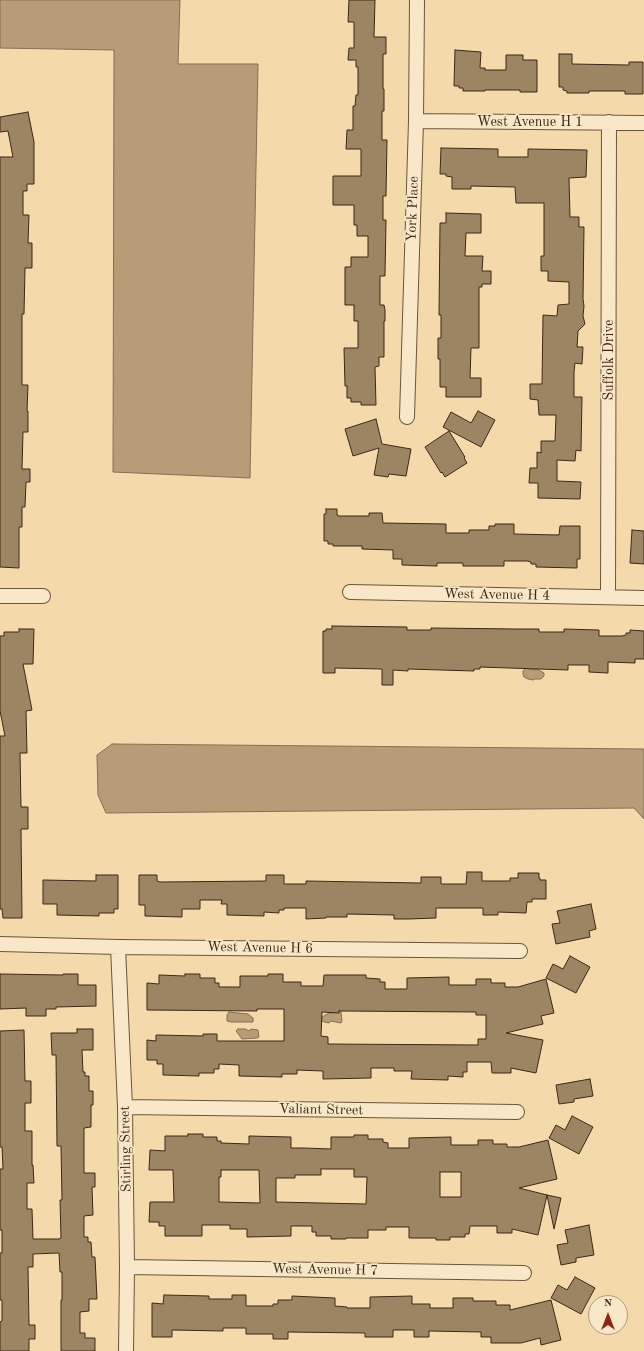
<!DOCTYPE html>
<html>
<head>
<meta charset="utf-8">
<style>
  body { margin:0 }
  #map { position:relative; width:644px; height:1351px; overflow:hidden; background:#f4daab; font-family:"Old Standard TT",serif }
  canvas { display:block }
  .north { position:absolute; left:588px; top:1295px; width:40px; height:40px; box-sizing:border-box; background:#f8e7c8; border:1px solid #ad9b81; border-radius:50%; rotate:0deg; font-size:11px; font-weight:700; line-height:16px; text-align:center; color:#3d2816 }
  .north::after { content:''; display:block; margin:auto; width:14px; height:18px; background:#8f2418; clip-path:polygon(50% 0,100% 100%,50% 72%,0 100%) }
</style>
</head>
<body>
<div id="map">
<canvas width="644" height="1351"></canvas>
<div class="north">N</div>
</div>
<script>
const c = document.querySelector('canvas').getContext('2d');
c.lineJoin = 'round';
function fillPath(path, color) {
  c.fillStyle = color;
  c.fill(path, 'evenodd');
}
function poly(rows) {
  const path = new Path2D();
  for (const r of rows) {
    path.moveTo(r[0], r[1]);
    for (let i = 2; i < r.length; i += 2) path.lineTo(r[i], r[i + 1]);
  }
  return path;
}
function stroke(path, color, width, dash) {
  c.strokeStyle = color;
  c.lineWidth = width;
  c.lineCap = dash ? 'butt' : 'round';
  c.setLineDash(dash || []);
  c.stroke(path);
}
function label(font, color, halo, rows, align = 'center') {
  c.font = font + ' "Old Standard TT",serif';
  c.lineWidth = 3.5;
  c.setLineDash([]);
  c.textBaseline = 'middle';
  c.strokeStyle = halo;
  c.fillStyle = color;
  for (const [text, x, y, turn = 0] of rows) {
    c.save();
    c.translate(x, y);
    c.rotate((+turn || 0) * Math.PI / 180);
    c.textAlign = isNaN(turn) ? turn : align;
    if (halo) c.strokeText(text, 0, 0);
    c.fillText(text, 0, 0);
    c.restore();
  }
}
const water = poly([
  [0,0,180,0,178,64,258,64,250,478,113,472,114,50,0,48,0,0],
  [526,668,533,670,537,669,544,673,544,676,541,679,535,679,533,680,528,679,524,677,523,674,523,671,526,668],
  [112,744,644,749,644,819,634,808,106,813,98,795,97,755,112,744],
  [229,1012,248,1014,253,1018,253,1022,231,1022,227,1021,227,1015,229,1012],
  [341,1012,342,1021,341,1023,331,1021,329,1023,324,1022,322,1021,322,1017,329,1013,341,1012],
  [238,1029,245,1029,249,1031,251,1029,258,1030,259,1037,257,1038,242,1039,236,1031,238,1029]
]);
const building = poly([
  [349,0,375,0,374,37,386,37,386,54,383,54,383,89,384,89,384,111,382,111,382,140,387,140,386,196,383,196,383,220,386,220,385,276,380,276,380,305,384,305,385,310,385,321,384,321,384,357,379,357,379,366,375,367,376,405,361,405,361,402,351,402,351,398,347,398,347,386,345,386,344,348,358,348,358,321,354,321,354,305,345,305,345,267,351,267,351,257,368,257,368,236,357,236,357,225,354,225,354,205,333,205,333,176,361,176,361,149,346,149,347,130,353,130,353,106,355,106,356,95,358,95,358,67,356,67,356,60,348,60,349,48,354,48,354,22,348,22,349,0],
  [455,50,481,52,480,68,485,68,485,70,506,70,506,55,523,55,523,60,537,60,537,92,520,92,520,90,485,90,485,91,463,91,463,88,459,88,459,86,454,86,455,50],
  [559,54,572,54,572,64,629,65,629,62,643,62,643,94,625,94,625,91,589,91,589,93,567,93,567,91,563,90,563,87,559,87,559,54],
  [28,112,34,142,34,184,27,184,27,191,23,191,23,215,29,215,28,243,32,243,32,268,25,268,24,314,22,314,22,385,28,385,27,411,28,411,28,432,23,432,22,469,30,469,30,482,26,482,25,507,22,507,22,527,19,527,19,568,0,567,0,157,13,157,8,131,0,132,0,117,28,112],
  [441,148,498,149,498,157,528,157,528,149,587,150,586,177,569,178,570,217,579,217,579,227,584,227,583,299,584,306,583,316,585,324,578,331,577,347,583,347,582,364,575,363,574,372,574,397,582,397,581,451,576,450,575,461,557,460,557,481,581,482,580,499,538,498,538,483,529,483,530,468,537,468,537,452,541,453,541,441,555,441,556,415,539,415,538,400,530,399,530,384,542,384,543,315,557,316,558,305,569,304,569,282,548,281,548,271,541,271,541,256,544,256,544,203,516,203,515,187,471,186,471,189,452,189,452,177,446,176,446,174,440,174,441,148],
  [446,213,481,214,481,233,466,233,465,256,483,256,482,271,491,271,491,284,482,284,482,287,479,287,479,348,471,348,470,378,481,378,481,397,446,397,446,387,440,387,440,359,438,359,438,338,441,338,441,315,439,315,440,223,446,223,446,213],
  [478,411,495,420,481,447,443,427,451,412,471,423,478,411],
  [376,419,382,444,411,449,406,476,389,474,388,477,374,475,379,448,353,456,345,429,376,419],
  [449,431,465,457,464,458,467,463,445,477,442,472,441,473,425,447,449,431],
  [326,509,337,509,337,515,338,515,338,516,369,516,369,513,382,513,383,523,446,524,446,533,469,533,469,530,489,530,489,526,495,526,495,524,514,524,514,534,559,535,560,526,580,526,580,559,577,559,577,568,536,567,536,564,531,564,531,562,527,561,504,561,504,566,463,566,463,563,437,563,437,566,402,565,402,559,393,559,393,550,362,549,362,546,333,546,333,544,328,544,328,541,324,541,324,514,326,514,326,509],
  [632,530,644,531,644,564,630,563,632,530],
  [332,626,407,627,407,630,431,630,431,628,517,629,539,629,539,632,564,632,564,629,599,630,599,636,622,636,626,635,626,633,630,633,630,630,644,631,644,659,635,659,635,663,608,662,608,673,589,672,589,665,568,665,568,670,480,667,480,669,474,669,474,671,408,669,408,671,393,670,393,685,382,685,382,669,335,668,335,673,323,673,323,631,326,631,326,629,332,629,332,626],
  [19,629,34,629,33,664,23,664,32,710,26,711,27,753,20,753,21,807,28,807,28,829,21,829,22,918,3,918,2,909,0,909,0,736,5,736,0,711,0,636,4,636,4,632,19,632,19,629],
  [467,872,482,872,482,881,510,881,510,878,518,878,518,873,539,873,539,878,540,878,540,880,546,880,546,899,532,899,532,902,527,902,526,913,498,912,498,915,483,915,483,908,436,908,436,918,409,919,394,919,394,915,347,914,347,917,326,917,326,918,306,919,306,908,284,908,284,910,279,910,279,913,264,912,264,916,227,915,227,904,221,904,222,900,200,900,200,909,182,909,182,917,145,916,145,905,139,905,139,875,157,875,157,881,160,882,266,881,266,875,284,875,284,884,306,884,306,881,421,883,421,877,441,877,441,884,466,884,467,872],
  [96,875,118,875,118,909,114,909,114,913,99,913,99,916,57,915,57,904,43,904,43,880,96,881,96,875],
  [591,904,596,929,589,931,590,937,556,944,552,924,560,923,557,911,591,904],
  [570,956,590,967,576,993,546,978,553,964,563,969,570,956],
  [0,974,63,975,63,974,78,974,78,985,96,985,96,1006,56,1007,56,1009,46,1009,46,1016,26,1016,26,1008,0,1009,0,974],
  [185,974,200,974,200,978,215,978,215,983,219,983,219,987,240,987,240,976,268,976,268,974,283,974,283,982,301,982,301,986,323,986,324,975,366,975,366,978,380,979,380,982,385,982,385,989,407,989,407,978,449,977,449,985,476,985,476,979,491,979,491,983,505,983,505,987,518,987,546,979,554,1013,541,1016,543,1024,506,1033,543,1040,536,1073,511,1068,511,1073,492,1073,491,1062,467,1062,467,1072,463,1072,463,1077,448,1076,448,1080,411,1079,412,1071,394,1071,394,1068,371,1068,371,1078,323,1079,323,1071,297,1070,297,1074,282,1074,282,1077,239,1076,239,1065,219,1064,219,1069,214,1069,214,1073,199,1073,199,1076,163,1075,163,1064,157,1064,157,1060,147,1060,147,1040,156,1041,156,1035,203,1036,203,1034,217,1034,217,1041,284,1041,284,1009,257,1009,257,1011,147,1010,147,983,159,984,159,975,185,976,185,974],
  [339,1011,476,1012,476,1015,486,1015,486,1039,478,1039,478,1045,328,1044,328,1037,321,1036,322,1012,339,1013,339,1011],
  [77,1029,93,1029,93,1050,82,1050,83,1072,85,1072,85,1076,89,1076,89,1091,93,1091,93,1105,91,1105,91,1127,84,1128,84,1173,95,1173,95,1187,92,1187,93,1215,84,1216,84,1237,88,1237,88,1242,91,1242,92,1257,95,1257,97,1299,89,1299,89,1311,80,1312,80,1333,85,1333,85,1338,95,1338,95,1351,61,1351,61,1300,62,1300,62,1272,60,1272,59,1253,33,1254,33,1267,28,1267,29,1325,35,1325,35,1339,29,1339,29,1351,0,1351,0,1322,2,1321,2,1300,0,1300,0,1253,2,1253,2,1230,0,1230,0,1169,3,1169,2,1147,0,1147,0,1031,24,1030,25,1081,31,1081,31,1103,25,1103,25,1131,32,1131,32,1165,33,1165,34,1183,27,1183,27,1209,32,1209,33,1239,59,1239,61,1238,60,1200,62,1200,61,1146,57,1146,56,1055,52,1055,51,1033,77,1033,77,1029],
  [590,1079,593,1096,574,1099,574,1102,559,1104,556,1085,590,1079],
  [572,1116,593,1127,579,1154,549,1138,556,1125,565,1130,572,1116],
  [188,1134,203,1134,203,1137,217,1137,217,1141,221,1141,221,1143,249,1144,249,1136,291,1137,291,1148,304,1148,331,1149,331,1137,354,1137,354,1135,368,1135,368,1139,383,1139,383,1142,388,1143,388,1148,409,1148,409,1138,451,1137,451,1145,478,1145,478,1140,493,1140,493,1144,507,1144,507,1147,519,1147,548,1140,557,1179,519,1188,547,1195,538,1235,512,1229,512,1233,497,1233,497,1226,470,1226,469,1234,465,1234,465,1237,450,1237,450,1240,436,1240,436,1238,409,1238,409,1227,386,1227,386,1230,368,1230,368,1238,346,1238,346,1239,331,1239,331,1236,316,1236,316,1232,312,1232,312,1226,291,1226,291,1236,247,1237,247,1229,230,1229,230,1225,202,1225,202,1236,165,1236,165,1226,159,1226,159,1222,149,1222,150,1202,174,1202,173,1170,149,1170,150,1150,165,1151,165,1136,188,1136,188,1134],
  [321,1169,354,1169,354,1177,367,1177,366,1204,276,1202,276,1178,295,1178,295,1175,321,1175,321,1169],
  [221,1170,259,1170,260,1203,219,1202,219,1177,221,1177,221,1170],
  [440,1172,461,1172,461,1197,440,1197,440,1172],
  [547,1195,561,1198,554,1229,547,1195],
  [589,1225,594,1255,576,1258,576,1262,561,1265,557,1245,568,1243,565,1230,589,1225],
  [575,1277,595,1288,581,1314,551,1298,558,1285,567,1290,575,1277],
  [164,1295,209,1296,209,1299,232,1299,232,1295,246,1295,246,1306,273,1306,273,1304,278,1304,278,1300,292,1300,292,1296,335,1298,335,1306,347,1307,347,1308,370,1308,370,1297,412,1296,412,1304,430,1304,430,1308,453,1308,453,1298,473,1298,473,1301,496,1301,496,1305,510,1305,510,1310,551,1300,561,1340,541,1345,540,1338,521,1343,491,1343,491,1337,481,1337,481,1332,429,1331,429,1337,414,1337,414,1330,393,1330,393,1337,365,1337,365,1333,288,1332,288,1339,273,1339,273,1334,246,1334,246,1328,223,1328,223,1331,172,1330,172,1337,152,1337,152,1303,163,1304,164,1295]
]);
const minor = poly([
  [416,121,644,123],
  [407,417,416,121,417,0],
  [350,592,644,598],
  [0,596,43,596],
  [608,597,609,122],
  [0,944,118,947,520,951],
  [118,947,125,1107,127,1267,126,1351],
  [125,1107,517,1112],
  [127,1267,524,1273]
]);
const streetNames = [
  ["West Avenue H 1",530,122],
  ["York Place",413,209,-88],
  ["Suffolk Drive",609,360,-90],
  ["West Avenue H 4",497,595,1],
  ["West Avenue H 6",260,948,1],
  ["Valiant Street",321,1110,1],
  ["Stirling Street",126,1149,-91],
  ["West Avenue H 7",325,1270,1]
];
fillPath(water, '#b69d78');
stroke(water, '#866e51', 1);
fillPath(building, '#9c8563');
stroke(building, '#3d2816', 1);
stroke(minor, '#6b543b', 16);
stroke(minor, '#f8e7c8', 14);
label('14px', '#3d2816', '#f8e7c8', streetNames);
</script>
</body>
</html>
